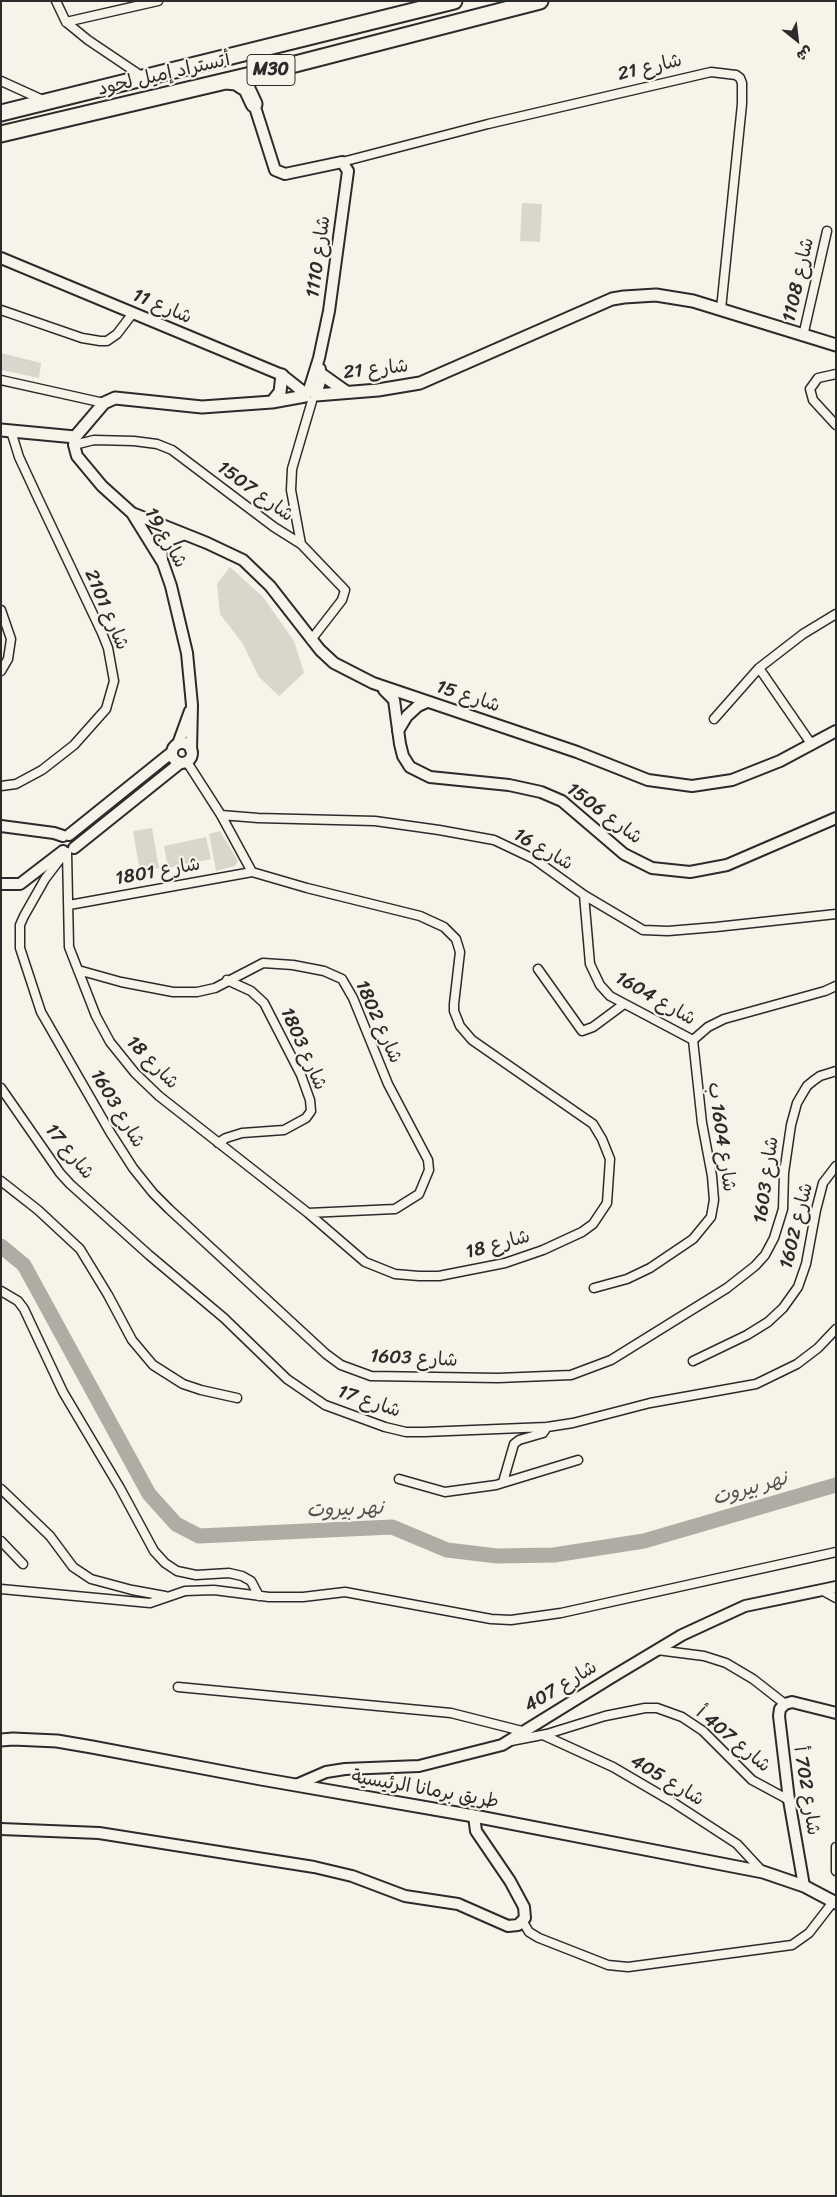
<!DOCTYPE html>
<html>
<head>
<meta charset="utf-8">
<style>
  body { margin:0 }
  #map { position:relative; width:837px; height:2197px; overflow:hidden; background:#f7f3e8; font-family:Sriracha,"Playpen Sans Arabic",sans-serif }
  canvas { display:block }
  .frame { position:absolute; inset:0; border:2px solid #2b2b2b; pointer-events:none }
  .north { position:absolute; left:772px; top:15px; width:50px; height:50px; -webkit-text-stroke:4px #f7f3e8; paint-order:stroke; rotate:151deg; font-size:14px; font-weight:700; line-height:20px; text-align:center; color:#2b2b2b }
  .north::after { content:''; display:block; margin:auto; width:18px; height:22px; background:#2b2b2b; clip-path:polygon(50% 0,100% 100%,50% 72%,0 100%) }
</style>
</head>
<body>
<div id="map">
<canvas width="837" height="2197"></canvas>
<div class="frame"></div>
<div class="north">ش</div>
</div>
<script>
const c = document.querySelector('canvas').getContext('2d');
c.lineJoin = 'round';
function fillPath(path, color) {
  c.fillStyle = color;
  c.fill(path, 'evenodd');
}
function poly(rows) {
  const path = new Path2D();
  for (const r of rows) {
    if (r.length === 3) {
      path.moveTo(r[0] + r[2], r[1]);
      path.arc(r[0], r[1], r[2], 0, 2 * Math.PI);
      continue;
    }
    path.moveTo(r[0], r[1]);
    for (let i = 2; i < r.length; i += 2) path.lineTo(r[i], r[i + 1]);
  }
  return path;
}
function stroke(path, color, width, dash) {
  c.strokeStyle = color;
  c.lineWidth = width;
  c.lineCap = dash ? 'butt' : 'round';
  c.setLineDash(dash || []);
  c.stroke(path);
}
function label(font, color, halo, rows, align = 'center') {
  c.font = font + ' Sriracha,"Playpen Sans Arabic",sans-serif';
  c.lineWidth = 4.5;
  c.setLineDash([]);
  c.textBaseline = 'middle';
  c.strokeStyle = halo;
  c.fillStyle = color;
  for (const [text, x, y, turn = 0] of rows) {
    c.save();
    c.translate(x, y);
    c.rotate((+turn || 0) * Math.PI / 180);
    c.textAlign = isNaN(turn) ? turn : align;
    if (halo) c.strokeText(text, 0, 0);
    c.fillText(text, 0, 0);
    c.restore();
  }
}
const green = poly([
  [522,203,542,204,540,242,520,241],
  [1,353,41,363,39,378,1,370],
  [230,567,263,597,294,641,304,673,279,696,259,677,243,644,220,614,217,584],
  [168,761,171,765,81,838,77,834],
  [152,828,159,868,140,872,133,831],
  [220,831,238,861,235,866,216,871,209,834],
  [206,837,211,859,168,868,164,846]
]);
const river = poly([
  [1,1246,24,1265,149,1494,176,1524,199,1536,392,1527,447,1550,497,1556,554,1555,644,1541,836,1485]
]);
const minor = poly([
  [56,1,66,22,88,40,143,77],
  [66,22,158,1],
  [1,81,45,101],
  [342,162,488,124,711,72,736,75,740,78,742,83,742,104,721,309],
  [1,310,82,338,100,341,107,341,117,334,133,313],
  [803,336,827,231],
  [836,374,818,378,810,389,813,400,836,425],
  [1,380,104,403],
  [74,445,94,440,134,441,157,444,172,450,274,527,301,544,345,590,342,600,311,640],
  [301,544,291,490,292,469,312,401],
  [1,610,11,639,8,659,1,671],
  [759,668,812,745],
  [714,719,759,668,803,634,836,614],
  [187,762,221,815,252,872],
  [1,786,16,784,42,770,74,745,106,709,114,681,108,648,102,633,38,498,19,457,11,431],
  [221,815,258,818,375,821,439,830,494,840,534,859,584,895,643,930,668,931,716,927,836,914],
  [67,852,69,947,96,1016,110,1042,135,1073,159,1096,308,1213,365,1262,395,1274,419,1276,439,1276,505,1263,543,1250,582,1232,593,1224,607,1203,610,1159,602,1139,593,1124,472,1040,460,1026,454,1011,454,1004,460,952,456,939,444,927,420,916,307,888,252,872,69,905],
  [64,854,45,879,24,916,20,925,20,948,41,1012,110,1132,133,1168,153,1193,169,1209,326,1354,341,1365,371,1376,498,1378,571,1375,611,1360,727,1288,755,1266,765,1255,774,1238,783,1209,784,1173,791,1125,797,1103,807,1086,813,1081,820,1076,836,1071],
  [584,895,590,964,600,985,610,996,693,1040],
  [538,969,582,1031,593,1027,624,1004],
  [78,970,121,982,173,992,197,992,215,988,263,963,293,965,324,971,342,979,353,998,388,1084,428,1160,429,1170,419,1194,395,1209,308,1213],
  [693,1040,708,1027,724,1019,825,991,836,986],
  [1,1088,60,1173,70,1184,149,1255,224,1318,287,1379,325,1405,385,1427,406,1432,424,1432,547,1427,573,1423,650,1403,756,1384,797,1364,818,1348,836,1329],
  [218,1143,226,1138,242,1133,284,1130,306,1118,311,1111,310,1100,301,1075,264,1003,251,991,227,980],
  [1,1181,38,1210,80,1249,108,1295,132,1340,153,1365,183,1384,201,1390,237,1398],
  [594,1288,627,1279,650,1268,693,1239,711,1217,714,1200,712,1176,702,1123,693,1040],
  [1,1291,18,1301,24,1309,63,1392,120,1488,154,1551,165,1563,177,1571,196,1575,229,1573,242,1576,251,1581,259,1596],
  [693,1361,747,1335,768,1322,783,1308,798,1287,806,1264,816,1210,823,1183,836,1166],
  [399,1479,445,1492,496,1485,578,1460],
  [503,1482,514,1444,519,1440,543,1433,547,1427],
  [1,1489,50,1536,73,1567,91,1579,132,1590,165,1596],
  [1,1541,23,1564],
  [1,1589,150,1603,185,1591,214,1590,269,1597,303,1597,345,1592,491,1619,511,1620,561,1613,836,1552],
  [823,1591,836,1598],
  [657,1650,704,1656,726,1663,753,1679,785,1704],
  [178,1687,451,1713,522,1731],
  [543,1735,613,1767,671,1801,737,1844,762,1871],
  [511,1741,547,1734,605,1716,645,1708,657,1708,682,1717,703,1731,752,1780,789,1800],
  [836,1847,836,1871],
  [523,1922,529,1932,539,1938,608,1965,628,1967,792,1945,809,1933,833,1902]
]);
const tertiary = poly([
  [254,104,275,170,285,174,342,162,348,171,329,311,319,358,309,390],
  [1,258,282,375,306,394],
  [316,394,320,382,320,369],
  [75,437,74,445,77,456,102,486,132,513,163,563,171,586,187,653,192,705,191,750],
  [132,513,207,543,243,560,270,586,320,650,334,663,373,683,577,752,648,780,692,786,732,780,780,761,836,731],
  [162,560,161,548,166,541,185,534],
  [384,690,394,700,400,744,403,756,410,767,430,777,509,785,541,792,562,801,624,854,652,868,690,872,727,865,836,818],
  [398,731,407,716,418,706,427,702],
  [182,753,10],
  [178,744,190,711],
  [1,826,54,833,63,836],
  [69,835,171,753],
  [74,848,180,763],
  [1,884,20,884,63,851],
  [296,1785,326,1772,345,1769,419,1766,502,1745,612,1677,682,1635,708,1623,745,1606,836,1587],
  [1,1829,99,1833,314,1867,352,1876,405,1896,458,1904,508,1926,518,1925,525,1918,524,1907,510,1881,476,1831,474,1816],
  [804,1886,789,1800,779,1716,780,1709,785,1704,792,1702,836,1713]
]);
const secondary = poly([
  [321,374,345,391],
  [316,395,378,390,420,383,612,299,624,297,656,295,693,301,836,345],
  [272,402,280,392,282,375],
  [1,430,75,437,104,403,115,398,202,407,272,402,305,396],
  [1,1740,13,1739,57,1741,92,1747,261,1779,474,1816,763,1872,804,1886,836,1903]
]);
const motorway = poly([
  [226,81,236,82,247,89,254,104],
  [1,113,454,1],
  [1,134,268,71,540,1]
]);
const shields = [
  [271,70,48]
];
const shieldNames = [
  ["M30",271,70]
];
const streetNames = [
  ["شارع 21",650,68,-13],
  ["أتستراد إميل لحود",164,75,-13],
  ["شارع 1110",319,257,-82],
  ["شارع 1108",799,280,-77],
  ["شارع 11",162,307,23],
  ["شارع 21",376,370,-6],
  ["شارع 1507",255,492,36],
  ["شارع 19",165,538,60],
  ["شارع 2101",106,610,67],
  ["شارع 15",468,697,18],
  ["شارع 1506",604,814,37],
  ["شارع 16",543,850,30],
  ["شارع 1801",158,872,-10],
  ["شارع 1604",655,999,30],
  ["شارع 1802",378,1022,66],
  ["شارع 1803",303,1049,66],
  ["شارع 18",152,1063,46],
  ["شارع 1603",117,1109,59],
  ["شارع 1604 ب",721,1137,82],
  ["شارع 17",69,1152,51],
  ["شارع 1603",767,1180,-82],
  ["شارع 1602",797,1226,-76],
  ["شارع 18",498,1245,-15],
  ["شارع 1603",414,1359,3],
  ["شارع 17",369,1402,19],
  ["شارع 407",561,1687,-31],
  ["شارع 407 أ",733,1740,40],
  ["شارع 405",667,1781,31],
  ["طريق برمانا الرئيسية",425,1790,10],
  ["شارع 702 أ",806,1791,81]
];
const waterNames = [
  ["نهر بيروت",750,1489,-16],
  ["نهر بيروت",345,1510,-2]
];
fillPath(green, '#dad6cc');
stroke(river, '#afaca4', 15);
stroke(minor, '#2b2b2b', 11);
stroke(tertiary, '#2b2b2b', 14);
stroke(secondary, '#2b2b2b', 15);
stroke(motorway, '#2b2b2b', 19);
stroke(minor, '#f7f3e8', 8);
stroke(tertiary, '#f7f3e8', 10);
stroke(secondary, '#f7f3e8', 11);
stroke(motorway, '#f7f3e8', 15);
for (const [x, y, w] of shields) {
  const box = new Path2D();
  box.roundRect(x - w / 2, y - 15.5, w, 31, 4);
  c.fillStyle = '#f7f3e8';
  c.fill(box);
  stroke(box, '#2b2b2b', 1);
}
label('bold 18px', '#2b2b2b', null, shieldNames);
label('19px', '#2b2b2b', '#f7f3e8', streetNames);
label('italic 20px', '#53524f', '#f7f3e8', waterNames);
</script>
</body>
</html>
